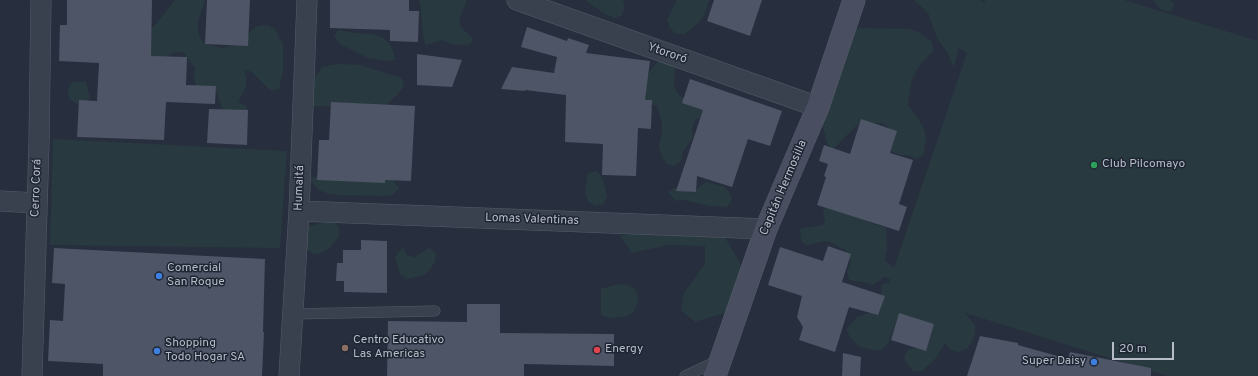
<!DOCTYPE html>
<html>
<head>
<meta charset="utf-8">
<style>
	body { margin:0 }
	#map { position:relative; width:1258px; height:376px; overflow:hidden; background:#272e3e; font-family:Overpass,sans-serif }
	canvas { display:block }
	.scale { position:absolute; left:1112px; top:342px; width:62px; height:18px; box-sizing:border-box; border:2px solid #b7bcc9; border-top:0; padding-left:5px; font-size:12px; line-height:14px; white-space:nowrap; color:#b7bcc9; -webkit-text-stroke:3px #1f2633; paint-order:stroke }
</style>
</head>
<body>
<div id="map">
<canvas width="1258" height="376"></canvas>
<div class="scale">20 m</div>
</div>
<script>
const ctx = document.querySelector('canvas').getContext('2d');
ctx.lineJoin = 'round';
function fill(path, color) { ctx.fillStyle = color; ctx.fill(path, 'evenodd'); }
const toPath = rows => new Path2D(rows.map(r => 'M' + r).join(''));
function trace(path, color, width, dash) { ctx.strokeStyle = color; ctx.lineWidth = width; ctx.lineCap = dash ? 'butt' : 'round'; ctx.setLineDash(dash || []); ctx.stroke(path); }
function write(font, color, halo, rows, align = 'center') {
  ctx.font = font + ' Overpass,sans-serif'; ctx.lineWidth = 3; ctx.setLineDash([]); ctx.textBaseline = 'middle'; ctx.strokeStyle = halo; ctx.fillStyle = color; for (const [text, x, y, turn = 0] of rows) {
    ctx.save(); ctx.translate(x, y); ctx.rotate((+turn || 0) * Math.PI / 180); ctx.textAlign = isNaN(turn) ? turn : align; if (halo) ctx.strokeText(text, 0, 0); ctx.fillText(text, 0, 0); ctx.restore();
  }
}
const green = toPath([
	[175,0,204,0,204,4,198,21,198,30,200,38,205,44,222,48,239,44,251,31,258,26,268,25,275,29,283,45,283,72,279,89,271,91,252,72,244,70,246,78,246,87,238,102,246,106,249,114,231,114,223,110,219,101,218,93,213,87,196,86,194,77,195,68,183,52,174,53,167,57,139,63,150,30,156,24],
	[418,0,467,0,459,20,462,28,474,40,468,45,451,44,442,40,426,45,423,37,420,2],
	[585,0,623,0,625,7,621,16,614,18,605,14],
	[677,0,709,0,704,16,698,23,685,34,676,34,670,28,667,20],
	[914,0,978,0,982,1,984,4,985,0,1124,0,1258,41,1258,376,1168,376,965,313,975,325,975,333,972,341,967,349,959,352,951,350,945,343,936,358,922,371,913,371,907,364,904,357,908,350,917,347,911,320,905,315,898,317,888,343,882,350,873,350,864,348,856,344,850,337,846,329,857,317,874,311,880,301,882,284,889,283,890,279,884,277,873,285,869,283,849,280,847,271,851,263,850,258,845,250,832,243,824,241,807,245,803,243,801,239,800,230,804,228,823,225,825,221,823,212,825,208,842,207,851,209,869,222,886,228,887,251,885,255,885,260,894,268,967,53,958,48,954,68,947,52,937,38,928,13],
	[1153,0,1171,0,1175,5,1170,12,1160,9],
	[858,28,910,29,918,32,932,42,933,51,920,65,912,79,909,96,908,105,919,120,923,127,926,136,924,154,917,159,908,155,900,155,892,152,889,143,892,135,889,127,881,123,864,123,856,126,832,150,827,143,822,123,850,30],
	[338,30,355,33,372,34,382,37,389,43,393,51,395,60,387,61,368,58,340,44,334,37],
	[661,57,675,67,674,85,678,94,685,99,712,103,713,117,696,119,692,128,693,137,683,152,681,161,674,166,666,163,662,156,659,147,662,131,662,122,657,106,572,82,647,79,650,71],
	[340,64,360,65,402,78,404,86,397,95,383,108,313,106,309,99,307,91,322,67,331,65],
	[72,82,86,82,90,98,84,105,76,104,69,98,68,89],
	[53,139,287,151,280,248,50,245],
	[354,170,384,176,393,180,399,188,393,195,385,196,338,195,329,194,319,190,309,178],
	[597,171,603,179,607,196,603,204,595,206,588,201,585,192,588,173],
	[706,182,723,186,729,192,732,200,727,207,710,206,684,200,676,201,668,192,676,187,692,193],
	[325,222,334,222,339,228,339,236,329,249,321,253,313,254,306,249,307,227],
	[636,233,723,234,740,263,744,282,727,312,695,322,681,310,684,293,705,264,705,246,668,245,632,253,620,236],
	[403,247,407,255,415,257,429,248,436,253,435,262,430,270,424,275,406,279,400,274,395,257],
	[618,284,626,285,635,289,638,296,637,305,633,313,625,317,609,318,601,315,601,289]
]);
const building = toPath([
	[67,0,152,0,151,56,187,57,186,85,216,86,215,104,166,102,164,140,77,137,79,100,97,101,99,63,59,61,60,25,67,25],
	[207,0,250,0,248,46,205,44],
	[330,0,409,0,409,11,419,11,418,42,390,41,390,30,330,28],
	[714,0,762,0,750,36,707,21],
	[527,27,567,41,568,38,589,45,586,53,650,61,645,100,652,100,651,129,638,128,636,176,602,175,603,144,565,142,566,95,525,90,525,91,501,89,512,67,554,73,557,57,521,47],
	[417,54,462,60,452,87,417,85],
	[690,79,782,111,770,146,748,139,732,187,697,176,696,192,676,191,703,110,682,103],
	[331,102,415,106,411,181,385,180,385,183,317,180,319,140,329,140],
	[209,109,248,110,247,145,207,143],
	[861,119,897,131,890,153,913,160,899,204,907,207,899,231,817,205,826,177,824,176,828,164,819,161,824,145,850,154],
	[361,240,387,241,387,293,344,292,344,281,336,281,337,263,343,263,343,250,361,250],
	[828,246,851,254,842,282,885,296,878,315,849,307,835,352,799,340,803,327,797,317,802,296,768,285,780,247,823,261],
	[54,248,265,259,263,332,264,332,262,376,103,376,103,364,48,361,50,320,63,321,65,284,52,283],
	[467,304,500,304,500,333,614,334,614,366,524,364,524,376,387,376,388,321,467,322],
	[899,313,934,324,926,351,891,340],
	[980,336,1018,343,1018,345,1068,359,1070,352,1151,368,1151,376,967,376],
	[843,353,861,357,860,376,842,376]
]);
const lane = toPath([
	[292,314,435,311],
	[685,376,719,360]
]);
const street = toPath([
	[517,0,818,107],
	[0,201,37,203],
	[299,211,766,229],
	[32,376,39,143,41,0],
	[289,376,299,211,307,0]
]);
const secondary = toPath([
	[715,376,766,229,818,107,854,0]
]);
const markers = [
	[1094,165,4,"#2e9e5b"],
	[159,276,4,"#3f7fe0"],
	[345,348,4,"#8d6e63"],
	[597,350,4,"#e0444e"],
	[157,351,4,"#3f7fe0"],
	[1094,362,4,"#3f7fe0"]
];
const streetNames = [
	["Ytororó",667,54,19],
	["Cerro Corá",37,188,-88],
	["Humaitá",300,188,-88],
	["Capitán Hermosilla",784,188,-67],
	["Lomas Valentinas",532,220,2]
];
const poiNames = [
	["Club Pilcomayo",1102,165],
	["Comercial",167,269],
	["San Roque",167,283],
	["Centro Educativo",353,341],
	["Las Americas",353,355],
	["Shopping",165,344],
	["Todo Hogar SA",165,358],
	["Energy",605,350],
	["Super Daisy",1086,362,"right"]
];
fill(green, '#283a3f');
fill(building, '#4d5566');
trace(lane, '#555c69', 11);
trace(street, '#555c69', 21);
trace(secondary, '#555c69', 23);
trace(lane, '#3a414e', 10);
trace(street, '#3a414e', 20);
trace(secondary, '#494f61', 22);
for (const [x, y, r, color] of markers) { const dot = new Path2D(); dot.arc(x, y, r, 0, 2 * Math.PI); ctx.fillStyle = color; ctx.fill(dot); trace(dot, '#1f2633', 1.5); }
write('12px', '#b7bcc9', '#1f2633', streetNames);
write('12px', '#b7bcc9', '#1f2633', poiNames, 'left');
</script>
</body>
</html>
